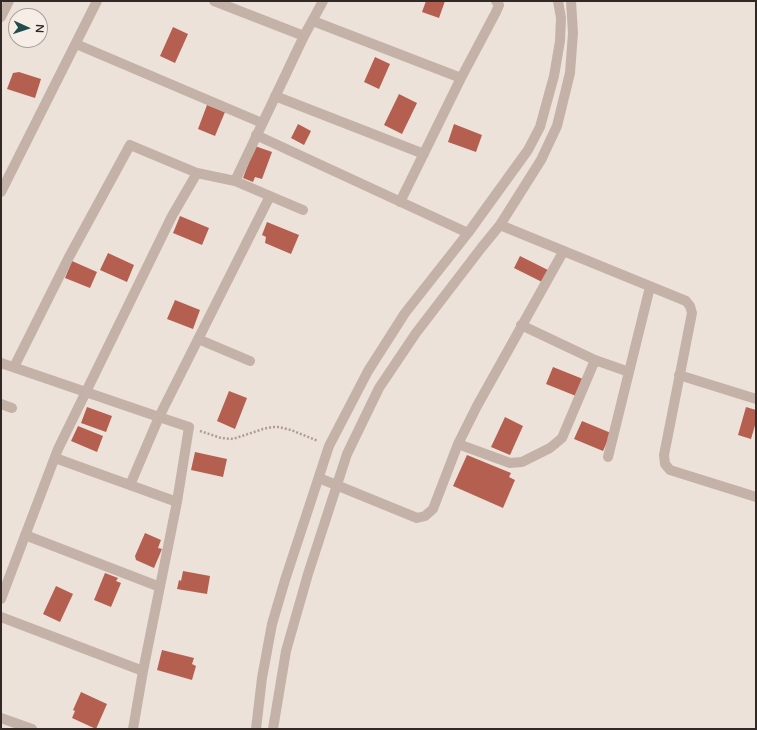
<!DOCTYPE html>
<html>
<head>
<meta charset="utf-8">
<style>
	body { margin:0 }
	#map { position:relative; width:757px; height:730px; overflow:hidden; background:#ede2da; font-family:"Varela Round",sans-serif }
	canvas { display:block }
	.frame { position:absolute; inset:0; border:2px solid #322927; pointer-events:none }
	.north { position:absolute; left:8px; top:8px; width:40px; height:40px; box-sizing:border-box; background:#f6ede6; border:1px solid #a89f9a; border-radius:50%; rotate:93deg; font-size:11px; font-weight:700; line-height:16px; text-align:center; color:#322927 }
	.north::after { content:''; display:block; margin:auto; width:14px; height:18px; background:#224d4c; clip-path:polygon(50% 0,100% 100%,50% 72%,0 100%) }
</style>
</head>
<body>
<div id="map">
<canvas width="757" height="730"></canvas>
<div class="frame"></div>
<div class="north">N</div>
</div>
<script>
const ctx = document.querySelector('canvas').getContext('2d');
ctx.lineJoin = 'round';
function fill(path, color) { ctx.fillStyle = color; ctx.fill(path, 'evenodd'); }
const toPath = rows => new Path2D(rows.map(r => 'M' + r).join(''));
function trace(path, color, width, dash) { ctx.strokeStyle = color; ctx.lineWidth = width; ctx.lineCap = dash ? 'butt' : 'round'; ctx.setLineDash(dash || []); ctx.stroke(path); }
const building = toPath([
	[426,1,445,1,439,18,422,12],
	[173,27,188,34,175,63,160,56],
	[375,57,390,64,379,89,364,82],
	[19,72,41,79,35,98,7,89,13,73],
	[399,94,417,103,402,134,384,125],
	[207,105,225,112,215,136,198,129],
	[298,124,311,131,304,145,291,138],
	[454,124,482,135,476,152,448,142],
	[255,146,272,152,262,179,255,177,253,182,243,178],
	[180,216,209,228,202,245,173,233],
	[267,222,299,235,291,254,265,243,266,237,262,235],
	[108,253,134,265,127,282,100,270],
	[520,256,548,270,542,282,514,268],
	[72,261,97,272,90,288,65,278],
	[175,300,200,310,193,329,167,319],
	[553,367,583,379,576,396,546,384],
	[229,391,247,398,235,429,217,421],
	[87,407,112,416,106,432,81,423],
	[746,407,756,410,756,422,751,439,738,435],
	[505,417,523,426,510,455,491,447],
	[582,421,611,433,603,451,574,439],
	[78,426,103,436,97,452,71,441],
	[195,452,227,459,223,477,191,470],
	[467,455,511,473,509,477,515,480,503,508,453,486],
	[145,533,161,540,158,548,162,549,154,568,136,560,135,556],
	[183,571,210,576,207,594,177,589,179,580,181,581],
	[105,573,118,578,116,581,121,583,111,607,94,600],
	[56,586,73,594,60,622,43,614],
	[162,650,194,658,192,664,196,666,192,680,157,670],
	[81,692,107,704,96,729,72,718,75,711,73,710]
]);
const path = toPath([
	[200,431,221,438,233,439,263,429,272,427,279,427,291,430,318,441]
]);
const minor = toPath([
	[214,1,304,36],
	[1,17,9,1],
	[313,21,461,78],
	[76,44,262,123],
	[275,96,424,154],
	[256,135,468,233],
	[1,192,97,1],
	[270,196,303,210],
	[400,202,461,78,496,12,499,5,496,1],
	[500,225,686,301,690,306,692,313,664,455,665,464,670,470,756,497],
	[521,325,595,360,629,372],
	[198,339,250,361],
	[1,363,159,417,270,196,235,181],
	[14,367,69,257,130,145,197,173],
	[679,375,756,399],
	[1,404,12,408],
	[458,444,510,463,522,462,550,448,562,438,595,360],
	[608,457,650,287],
	[55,458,177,502],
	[319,478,417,518,425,516,433,509,458,444,477,406,563,252],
	[25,535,160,587],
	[1,599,58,449,172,216,197,173,235,181,304,36,323,1],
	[1,617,143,671,177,502,189,427,159,417,130,485],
	[1,718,32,729],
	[133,729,143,671],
	[256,729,262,678,272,624,285,580,329,446,368,371,405,313,468,233,528,150,540,127,554,76,560,41,561,18,558,1],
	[273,729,286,651,308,574,347,454,379,388,416,333,482,247,500,225,541,160,557,126,570,73,573,33,571,1]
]);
fill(building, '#b55f50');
trace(path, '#af9c92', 2.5, [2, 2]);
trace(minor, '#c4b2a8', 10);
</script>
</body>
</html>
